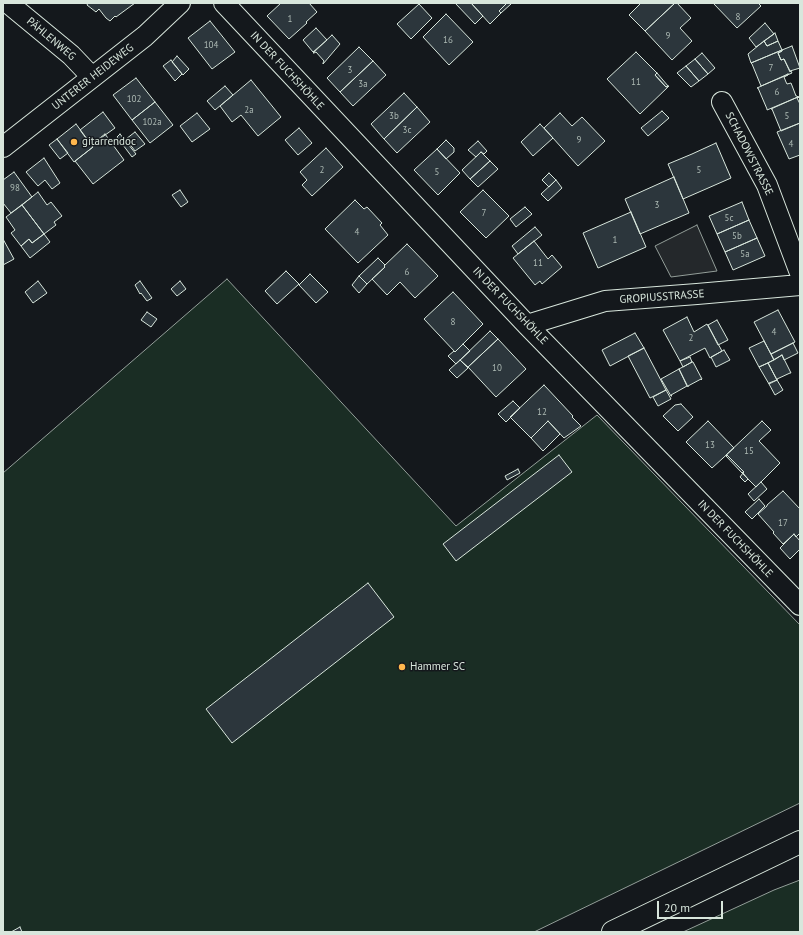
<!DOCTYPE html>
<html>
<head>
<meta charset="utf-8">
<style>
	body { margin:0 }
	#map { position:relative; width:803px; height:935px; overflow:hidden; background:#14181c; font-family:"PT Sans",sans-serif }
	canvas { display:block }
	.frame { position:absolute; inset:0; border:4px solid #d8e6dc; pointer-events:none }
	.scale { position:absolute; left:657px; top:901px; width:66px; height:18px; box-sizing:border-box; border:2px solid #d8e6dc; border-top:0; padding-left:5px; font-size:12px; line-height:14px; white-space:nowrap; color:#d8e6dc; -webkit-text-stroke:3px #14181c; paint-order:stroke }
</style>
</head>
<body>
<div id="map">
<canvas width="803" height="935"></canvas>
<div class="frame"></div>
<div class="scale">20 m</div>
</div>
<script>
const ctx = document.querySelector('canvas').getContext('2d');
ctx.lineJoin = 'round';
function fill(path, color) { ctx.fillStyle = color; ctx.fill(path, 'evenodd'); }
const toPath = rows => new Path2D(rows.map(r => 'M' + r).join(''));
function trace(path, color, width, dash) { ctx.strokeStyle = color; ctx.lineWidth = width; ctx.lineCap = dash ? 'butt' : 'round'; ctx.setLineDash(dash || []); ctx.stroke(path); }
function write(font, color, halo, rows, align = 'center') {
  ctx.font = font + ' "PT Sans",sans-serif'; ctx.lineWidth = 3; ctx.setLineDash([]); ctx.textBaseline = 'middle'; ctx.strokeStyle = halo; ctx.fillStyle = color; for (const [text, x, y, turn = 0] of rows) {
    ctx.save(); ctx.translate(x, y); ctx.rotate((+turn || 0) * Math.PI / 180); ctx.textAlign = isNaN(turn) ? turn : align; if (halo) ctx.strokeText(text, 0, 0); ctx.fillText(text, 0, 0); ctx.restore();
  }
}
const green = toPath([
	[227,279,456,526,597,415,800,625,800,803,534,932,3,932,3,473,227,279],
	[800,880,800,932,683,932,774,890,800,880]
]);
const parking = toPath([
	[697,225,717,271,671,277,655,246,697,225]
]);
const building = toPath([
	[88,3,135,3,116,17,115,16,110,21,106,18,99,9,96,12,87,5,88,3],
	[281,3,309,3,317,12,306,22,307,23,289,39,267,16,281,3],
	[455,3,471,3,483,16,475,24,455,3],
	[471,3,507,3,499,11,501,13,490,24,471,3],
	[507,3,510,3,511,4,501,13,499,11,507,3],
	[641,3,675,3,645,31,629,15,641,3],
	[675,3,677,3,691,18,680,28,692,41,672,60,645,31,675,3],
	[713,3,758,3,761,6,737,28,713,3],
	[419,4,432,18,411,39,397,24,419,4],
	[446,14,473,42,449,65,423,37,446,14],
	[210,21,235,52,212,69,188,38,210,21],
	[765,23,774,34,756,47,749,38,765,23],
	[316,28,327,40,313,52,303,40,316,28],
	[775,33,778,41,767,46,764,41,775,33],
	[332,35,340,44,323,64,323,63,324,61,316,52,314,53,313,53,332,35],
	[764,41,767,46,778,41,782,50,751,63,748,54,764,41],
	[792,46,800,68,790,71,784,59,781,60,778,53,782,51,782,50,792,46],
	[359,47,373,61,340,92,327,78,359,47],
	[782,50,782,51,778,53,781,60,784,59,790,72,791,71,792,73,761,86,752,64,751,63,782,50],
	[636,52,657,73,655,75,666,87,668,86,669,86,640,114,607,79,636,52],
	[702,53,715,68,708,74,695,59,702,53],
	[177,56,189,69,183,75,172,62,177,56],
	[695,59,708,74,699,81,686,66,695,59],
	[171,60,182,74,175,81,163,66,171,60],
	[373,61,386,75,353,106,340,92,373,61],
	[686,66,699,81,691,87,677,73,686,66],
	[657,73,668,86,666,87,655,75,657,73],
	[788,74,788,75,784,77,786,82,787,84,791,83,796,96,797,96,798,97,767,110,767,109,758,88,757,88,788,74],
	[136,78,155,102,132,120,113,95,136,78],
	[251,80,281,117,258,136,241,115,232,122,220,106,251,80],
	[225,86,233,95,215,110,207,101,225,86],
	[404,93,417,107,384,139,371,124,404,93],
	[800,96,800,97,797,98,800,104,800,123,781,131,772,109,771,109,800,96],
	[155,102,173,125,150,143,132,120,155,102],
	[417,107,430,122,397,153,384,139,417,107],
	[662,111,669,118,648,136,641,128,662,111],
	[103,112,115,128,91,145,80,130,103,112],
	[197,113,210,129,192,142,180,126,197,113],
	[560,113,572,126,582,117,605,141,578,166,544,128,560,113],
	[800,123,800,155,789,159,777,132,800,123],
	[76,124,93,147,74,162,57,139,76,124],
	[540,124,553,138,533,156,521,142,540,124],
	[299,128,312,143,298,155,285,140,299,128],
	[135,132,145,144,135,151,126,139,135,132],
	[105,134,124,160,93,184,75,161,93,147,91,145,105,134],
	[120,134,136,154,132,157,117,137,120,134],
	[57,139,68,153,60,159,49,145,57,139],
	[446,140,454,148,454,152,446,159,437,149,446,140],
	[478,141,487,151,484,154,481,152,476,157,468,150,478,141],
	[716,143,731,178,683,199,668,164,692,154,716,143],
	[326,148,343,167,312,196,302,185,307,180,300,172,326,148],
	[437,149,460,173,438,195,414,170,437,149],
	[481,152,490,161,470,179,462,170,481,152],
	[44,158,60,183,52,189,45,180,38,186,26,172,44,158],
	[490,161,498,169,478,187,470,179,490,161],
	[14,172,32,197,11,213,3,203,3,180,14,172],
	[549,173,556,180,549,187,542,180,549,173],
	[674,177,689,213,640,234,625,199,674,177],
	[556,180,562,188,548,201,541,194,556,180],
	[180,190,188,202,181,207,172,195,180,190],
	[483,190,509,216,486,238,460,212,483,190],
	[38,192,47,205,51,202,62,216,54,222,56,225,44,234,22,205,38,192],
	[355,200,364,209,367,207,382,223,380,225,388,235,358,263,325,229,355,200],
	[742,202,749,220,717,234,709,216,742,202],
	[22,205,44,234,32,243,29,239,21,246,11,233,15,230,6,217,22,205],
	[525,207,532,214,516,227,510,219,525,207],
	[631,212,646,247,598,268,583,233,631,212],
	[749,220,757,238,725,252,717,234,749,220],
	[535,227,542,235,518,254,512,246,535,227],
	[44,234,50,242,30,258,21,246,29,239,32,243,44,234],
	[757,238,765,256,733,270,725,252,757,238],
	[3,239,14,259,3,265,3,239],
	[534,241,548,259,552,255,562,267,542,284,540,281,535,285,513,258,534,241],
	[407,244,438,276,415,298,400,282,387,295,372,279,385,267,384,266,407,244],
	[378,258,385,265,384,266,385,267,367,284,359,276,378,258],
	[286,271,299,284,277,304,265,291,286,271],
	[310,274,328,292,316,303,299,285,310,274],
	[359,276,367,284,359,293,352,285,359,276],
	[38,281,47,293,33,303,25,292,38,281],
	[140,281,152,298,147,301,141,293,140,294,135,285,140,281],
	[180,281,186,289,177,296,171,289,180,281],
	[453,292,483,324,455,352,424,319,453,292],
	[778,310,795,342,771,354,754,322,778,310],
	[147,312,157,319,151,327,141,320,147,312],
	[687,317,694,332,707,324,722,351,710,358,705,348,680,361,663,330,687,317],
	[717,320,728,340,718,345,708,325,717,320],
	[490,331,498,339,468,367,460,360,490,331],
	[635,333,644,348,610,366,602,350,635,333],
	[498,339,526,369,496,397,468,367,498,339],
	[764,341,774,360,759,367,749,348,764,341],
	[793,343,798,353,784,360,782,355,774,360,771,354,793,343],
	[463,344,470,351,456,364,448,356,454,351,455,352,463,344],
	[644,348,666,390,650,398,628,356,644,348],
	[724,350,730,360,716,367,711,357,724,350],
	[782,355,791,373,790,373,777,379,777,380,768,363,782,355],
	[690,357,692,362,683,367,680,361,690,357],
	[460,360,468,368,457,378,449,370,460,360],
	[692,362,693,362,702,379,701,380,701,379,688,386,688,387,679,369,692,362],
	[768,363,777,380,769,383,769,384,759,367,768,363],
	[679,369,687,386,671,395,672,396,671,396,661,379,679,369],
	[777,380,783,390,775,395,769,384,777,380],
	[544,385,573,416,572,417,581,426,564,438,548,421,531,438,510,417,544,385],
	[666,390,671,399,658,406,653,397,666,390],
	[513,401,520,408,506,422,498,414,513,401],
	[681,404,693,417,678,431,663,416,675,405,681,404],
	[548,421,560,434,543,451,531,438,548,421],
	[708,421,734,448,712,468,686,442,708,421],
	[762,421,771,430,759,441,780,463,756,487,742,473,744,472,727,455,726,456,726,455,762,421],
	[559,455,572,472,456,561,443,544,559,455],
	[727,455,744,472,742,473,726,456,727,455],
	[518,469,520,473,507,480,505,476,518,469],
	[743,473,748,479,745,482,740,477,743,473],
	[761,482,767,489,754,501,748,494,761,482],
	[783,491,800,509,800,533,796,537,794,534,783,544,773,533,774,532,758,514,767,506,767,505,783,491],
	[759,499,765,506,752,519,745,512,759,499],
	[794,534,800,541,800,549,790,559,780,548,794,534],
	[368,583,394,617,232,743,206,709,368,583],
	[20,927,22,932,11,932,20,927]
]);
const minor = toPath([
	[8,3,71,55,92,77],
	[224,3,527,325,800,605],
	[722,102,767,185,800,273],
	[3,147,145,36,180,3],
	[527,325,605,301,697,294,800,285]
]);
const secondary = toPath([
	[613,932,800,842]
]);
const markers = [
	[74,142,4,"#ffb74d"],
	[402,667,4,"#ffb74d"]
];
const numberNames = [
	["8",738,17],
	["1",290,19],
	["9",668,36],
	["16",448,40],
	["104",211,45],
	["7",771,68],
	["3",350,70],
	["11",636,82],
	["3a",363,84],
	["6",777,92],
	["102",134,99],
	["2a",249,110],
	["3b",394,116],
	["5",787,116],
	["102a",152,122],
	["3c",407,130],
	["9",579,140],
	["4",791,144],
	["2",322,170],
	["5",699,170],
	["5",437,172],
	["98",15,188],
	["3",657,205],
	["7",484,213],
	["5c",729,218],
	["4",357,232],
	["5b",737,236],
	["1",615,240],
	["5a",745,254],
	["11",538,263],
	["6",407,272],
	["8",453,322],
	["4",774,332],
	["2",691,338],
	["10",497,368],
	["12",542,412],
	["13",710,445],
	["15",749,451],
	["17",783,523]
];
const streetNames = [
	["PÄHLENWEG",51,39,40],
	["IN DER FUCHSHÖHLE",287,71,47],
	["UNTERER HEIDEWEG",93,77,-38],
	["SCHADOWSTRASSE",749,154,63],
	["GROPIUSSTRASSE",662,297,-4],
	["IN DER FUCHSHÖHLE",510,306,46],
	["IN DER FUCHSHÖHLE",735,539,46]
];
const poiNames = [
	["gitarrendoc",82,142],
	["Hammer SC",410,667]
];
fill(green, '#1a2d24');
trace(green, '#939e99', 1);
fill(parking, '#24282b');
trace(parking, '#939e99', 1);
fill(building, '#2c363c');
trace(building, '#d8e6dc', 1);
trace(minor, '#d8e6dc', 22);
trace(secondary, '#d8e6dc', 24);
trace(minor, '#14181c', 20);
trace(secondary, '#14181c', 22);
for (const [x, y, r, color] of markers) { const dot = new Path2D(); dot.arc(x, y, r, 0, 2 * Math.PI); ctx.fillStyle = color; ctx.fill(dot); trace(dot, '#14181c', 1.5); }
write('9px', '#adbab4', null, numberNames);
write('11px', '#d8e6dc', '#14181c', streetNames);
write('11px', '#d8e6dc', '#14181c', poiNames, 'left');
</script>
</body>
</html>
